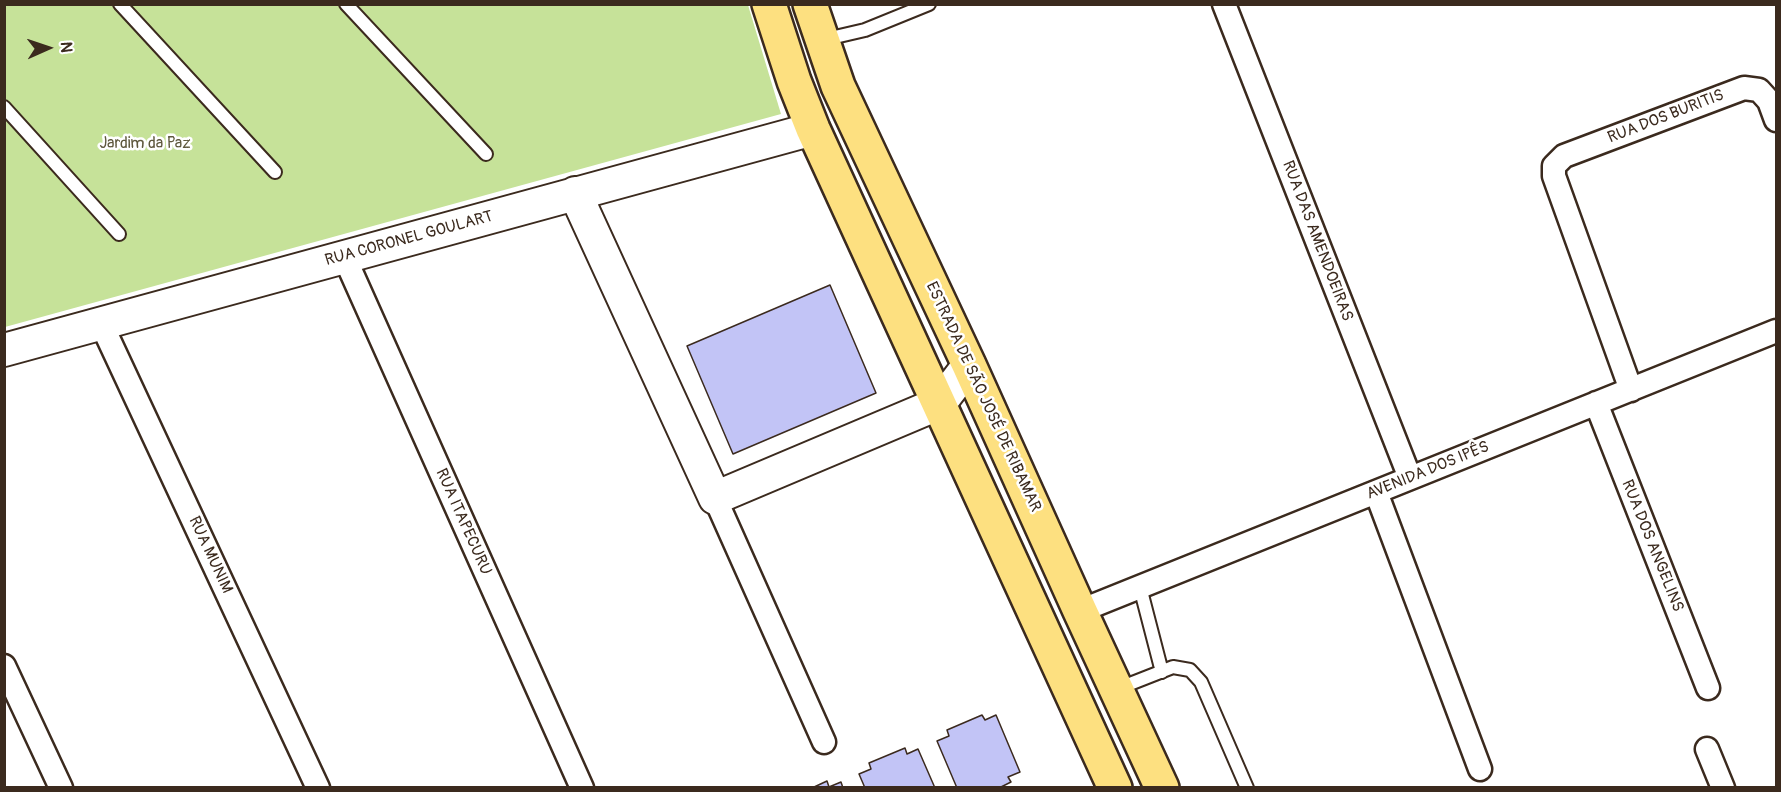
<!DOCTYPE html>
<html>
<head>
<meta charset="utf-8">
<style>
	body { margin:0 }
	#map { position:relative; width:1781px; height:792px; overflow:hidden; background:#fff; font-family:Pangolin,sans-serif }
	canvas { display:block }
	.frame { position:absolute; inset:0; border:6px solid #3b2a1e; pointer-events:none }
	.north { position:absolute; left:18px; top:18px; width:60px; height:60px; -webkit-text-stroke:4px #fff; paint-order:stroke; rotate:87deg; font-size:16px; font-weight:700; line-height:24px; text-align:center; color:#3b2a1e }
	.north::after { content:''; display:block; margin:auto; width:21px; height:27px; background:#3b2a1e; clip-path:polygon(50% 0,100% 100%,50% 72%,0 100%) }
</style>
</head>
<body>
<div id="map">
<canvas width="1781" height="792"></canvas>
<div class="frame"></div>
<div class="north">N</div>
</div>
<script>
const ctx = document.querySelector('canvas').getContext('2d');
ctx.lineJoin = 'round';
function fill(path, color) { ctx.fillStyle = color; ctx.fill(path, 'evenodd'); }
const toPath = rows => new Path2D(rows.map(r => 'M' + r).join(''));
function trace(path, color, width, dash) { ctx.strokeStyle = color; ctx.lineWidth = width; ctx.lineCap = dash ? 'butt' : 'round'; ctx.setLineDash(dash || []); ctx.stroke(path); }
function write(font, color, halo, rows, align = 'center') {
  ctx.font = font + ' Pangolin,sans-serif'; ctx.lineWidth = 5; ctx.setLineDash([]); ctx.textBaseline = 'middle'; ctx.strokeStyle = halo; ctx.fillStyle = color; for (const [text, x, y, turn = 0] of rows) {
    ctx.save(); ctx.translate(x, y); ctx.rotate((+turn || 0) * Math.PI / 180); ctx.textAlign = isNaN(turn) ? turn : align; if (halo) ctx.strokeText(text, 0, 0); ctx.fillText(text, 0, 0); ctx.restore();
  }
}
const green = toPath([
	[5,5,748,5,781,114,5,327]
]);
const building = toPath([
	[830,285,876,393,733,454,687,346,830,285],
	[982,715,985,720,996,715,1020,772,1008,777,1011,782,999,788,957,788,937,741,949,736,947,730,982,715],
	[905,748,907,754,918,749,935,788,865,788,859,774,871,769,869,763,905,748],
	[827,781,829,787,841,782,843,788,812,788,827,781]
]);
const lane = toPath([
	[120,4,275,172],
	[346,4,486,154],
	[822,40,865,30,929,4],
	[4,107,119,234],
	[1140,587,1162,672],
	[1117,689,1173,667,1190,670,1201,682,1247,788]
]);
const street = toPath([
	[1224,4,1410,478],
	[344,256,582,788],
	[101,323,318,788],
	[1631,390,1554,176,1554,166,1564,156,1744,88,1759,90,1769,101,1776,120],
	[1596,403,1708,688],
	[1376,492,1480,769],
	[715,498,824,742],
	[1080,611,1776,331],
	[4,666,61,788],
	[1707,749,1723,788]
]);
const secondary = toPath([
	[575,193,715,498,940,403,969,365],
	[4,350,813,129]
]);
const primary = toPath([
	[769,4,794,81,813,129,1115,788],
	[810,4,838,86,969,365,1080,611,1162,788]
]);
const streetNames = [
	["RUA DOS BURITIS",1666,117,-21],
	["RUA CORONEL GOULART",409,239,-15],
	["RUA DAS AMENDOEIRAS",1317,241,69],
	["ESTRADA DE SÃO JOSÉ DE RIBAMAR",983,397,65],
	["AVENIDA DOS IPÊS",1428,471,-22],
	["RUA ITAPECURU",463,522,66],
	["RUA DOS ANGELINS",1652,546,68],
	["RUA MUNIM",210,555,65]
];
const parkNames = [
	["Jardim da Paz",145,144]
];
fill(green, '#c6e299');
fill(building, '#c2c4f6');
trace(building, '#3b2a1e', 1.5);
trace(lane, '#3b2a1e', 16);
trace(street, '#3b2a1e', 27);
trace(secondary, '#3b2a1e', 36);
trace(primary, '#3b2a1e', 38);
trace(lane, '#fff', 12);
trace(street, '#fff', 22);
trace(secondary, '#fff', 32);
trace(primary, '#fde080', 33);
write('16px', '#3b2a1e', '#fff', streetNames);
write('16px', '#5e583d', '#fff', parkNames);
</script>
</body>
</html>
